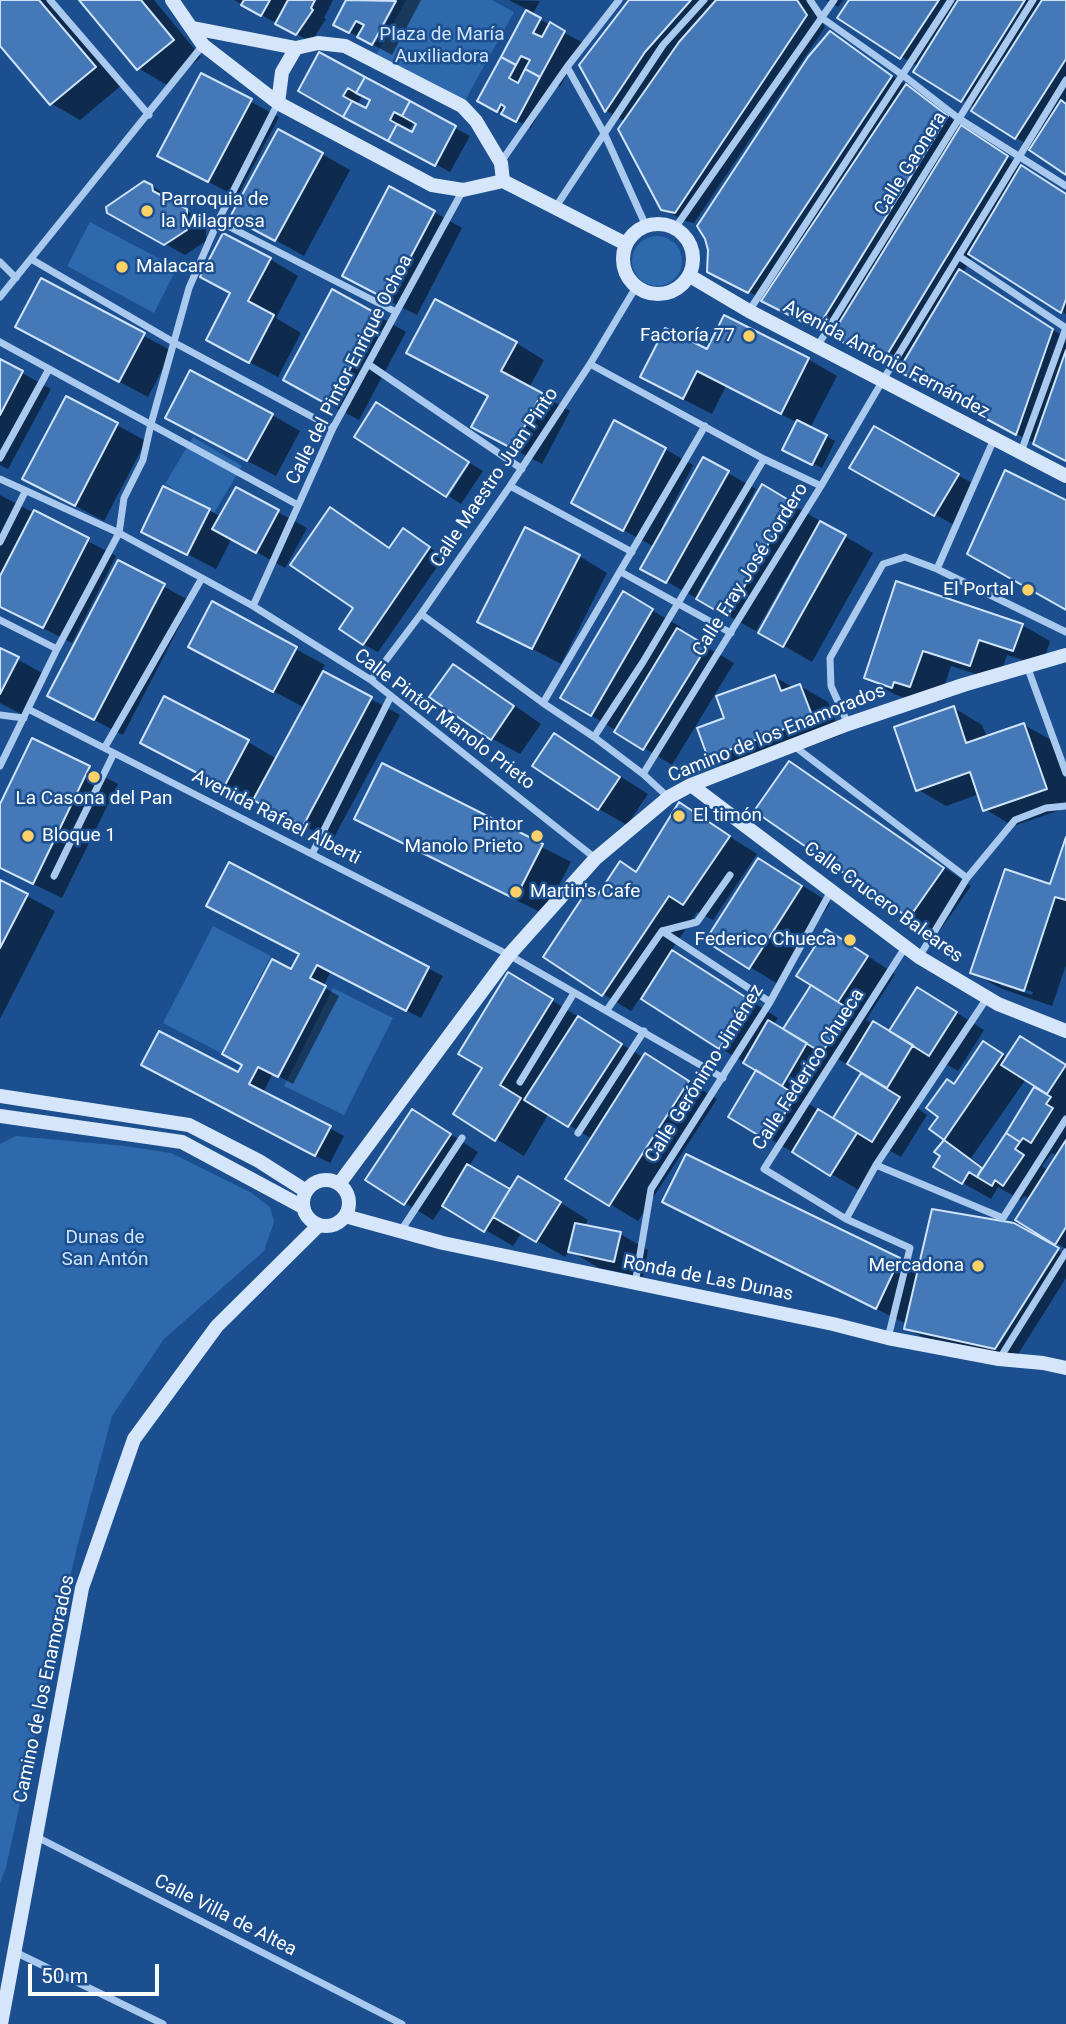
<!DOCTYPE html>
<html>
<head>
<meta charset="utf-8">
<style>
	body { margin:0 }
	#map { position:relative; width:1066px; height:2024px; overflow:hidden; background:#1b4f8f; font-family:Roboto,sans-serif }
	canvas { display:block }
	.scale { position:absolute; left:28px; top:1964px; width:131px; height:32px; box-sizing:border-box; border:4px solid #fff; border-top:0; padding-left:9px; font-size:21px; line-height:24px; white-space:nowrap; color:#fff; -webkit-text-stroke:5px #1b4f8f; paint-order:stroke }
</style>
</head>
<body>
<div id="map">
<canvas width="1066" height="2024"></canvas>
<div class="scale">50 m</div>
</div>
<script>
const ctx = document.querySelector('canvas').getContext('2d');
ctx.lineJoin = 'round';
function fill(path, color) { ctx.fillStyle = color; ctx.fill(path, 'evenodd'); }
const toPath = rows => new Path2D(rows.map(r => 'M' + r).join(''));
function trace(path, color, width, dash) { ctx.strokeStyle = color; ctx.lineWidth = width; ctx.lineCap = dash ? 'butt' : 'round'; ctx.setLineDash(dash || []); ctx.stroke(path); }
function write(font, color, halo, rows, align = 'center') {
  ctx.font = font + ' Roboto,sans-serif'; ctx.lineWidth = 5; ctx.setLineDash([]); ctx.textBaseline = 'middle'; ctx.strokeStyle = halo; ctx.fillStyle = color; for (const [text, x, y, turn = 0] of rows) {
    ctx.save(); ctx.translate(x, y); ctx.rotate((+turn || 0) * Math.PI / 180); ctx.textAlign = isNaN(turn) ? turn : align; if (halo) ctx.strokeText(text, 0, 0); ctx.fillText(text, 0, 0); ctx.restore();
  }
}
const green = toPath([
	[406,0,492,0,514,12,462,106,373,61],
	[90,222,177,268,154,313,67,266],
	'632 261a25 25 0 1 1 50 0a25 25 0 1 1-50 0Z',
	[193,437,242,466,214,513,165,484],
	[213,926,271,956,221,1053,163,1023],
	[333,988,393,1018,344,1115,284,1086],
	[16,1136,125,1146,171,1153,250,1192,270,1207,274,1222,264,1251,164,1339,112,1416,76,1551,6,1867,0,1883,0,1144]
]);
const shadow = toPath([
	[0,0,51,0,123,84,80,120,52,104,0,43],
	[82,0,154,0,201,57,167,85,138,68],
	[234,0,333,0,324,18,326,19,311,42],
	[348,0,421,0,392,55,335,24],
	[390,8,394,8,376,42,372,40],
	[509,0,540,1,532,15,583,43,560,87,555,84,531,128,480,101,528,10],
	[631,0,808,0,825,27,694,223,682,220,662,208,625,122,607,111,581,66],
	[826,0,843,0,838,7],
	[851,0,1066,0,1066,100,1064,104,1066,105,1066,173,1033,148,973,111,975,108,918,67,839,17],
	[830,33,925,98,965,129,1066,195,1066,314,973,255,963,273,1066,338,1066,460,782,311,741,287],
	[320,55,470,136,450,172,300,91],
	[363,95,373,100,367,111,357,105],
	[414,122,419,124,413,135,408,132],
	[202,75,279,117,237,197,188,171],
	[322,154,350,170,304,256,261,232],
	[152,186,171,198,172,203,206,222,206,241,185,255,108,212],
	[434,212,462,228,417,315,372,292],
	[270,259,298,276,276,318,301,333,278,377,236,355,232,294],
	[41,281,172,351,148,397,17,327],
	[378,316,406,332,359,420,314,396],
	[516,343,544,360,529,388,570,411,542,464,502,443,489,396,437,369],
	[707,351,808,359,837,376,810,428,835,441,822,468,793,454,798,423,726,386,712,414,671,393],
	[0,361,51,389,8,469,0,465],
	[67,398,146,441,104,521,53,494],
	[272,415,300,431,276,476,195,433],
	[875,428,977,486,954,525,851,467],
	[665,449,693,465,663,524,666,526,703,459,756,489,698,592,701,594,763,487,873,553,812,662,760,632,800,561,797,559,756,631,642,568,654,547,602,518],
	[470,463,483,471,461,504,449,496],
	[236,489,307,528,285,568,232,538,216,569,143,531,209,510,221,517],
	[0,495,116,556,72,643,0,606],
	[417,539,444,557,378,652,363,644,390,549],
	[579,556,607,573,561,664,479,621],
	[119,562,192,602,123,735,49,696],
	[898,584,1022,625,1050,641,1042,666,1007,655,998,681,951,666,939,702,922,697,920,703,894,694,866,677],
	[623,594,681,627,679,631,734,663,672,765,563,698],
	[213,604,325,665,321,672,400,715,332,841,255,798,253,802,171,759,248,742,277,759,305,708,218,662],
	[0,650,46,675,25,716,0,703],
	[453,666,481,682,541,724,520,754,491,738],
	[775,677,794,688,800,686,828,702,841,735,737,773,709,756,726,719],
	[954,708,982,725,987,737,1024,725,1053,741,1066,780,1066,808,1013,826,985,809,979,794,946,806,917,789],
	[555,735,648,794,627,825,599,809],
	[33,740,118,784,62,898,0,868,0,808],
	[790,763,818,780,971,886,938,933,910,917],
	[383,766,571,862,544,914,385,834],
	[680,805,757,854,713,920,697,912,671,951,778,1018,773,1025,784,1031,855,948,895,974,866,1020,890,1033,946,1006,984,1030,958,1071,941,1061,914,1106,927,1115,901,1157,885,1148,859,1190,730,1116,758,1070,720,1048,646,989,631,1011,603,994,598,897,637,873],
	[836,1058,863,1072,833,1120,809,1104],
	[1066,842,1066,965,1052,1006,1000,988,972,972,1051,886],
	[1000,981,1033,992,1032,995,1000,985],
	[230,865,443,976,421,1018,331,971,323,987,339,996,293,1084,273,1073,263,1093,344,1136,330,1163,157,1073,239,1074,301,954],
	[787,876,830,903,778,984,707,941],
	[0,882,55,911,0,1019],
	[537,991,644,1058,674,1072,717,1099,638,1221,567,1178,592,1139,549,1113,524,1156,456,1114],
	[983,1044,1008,1058,1049,1054,1066,1066,1066,1249,1018,1220,1031,1199,1024,1196,1021,1200,998,1187,991,1199,935,1167,942,1155,936,1152,946,1140,932,1129,940,1116,955,1085],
	[1026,1079,1036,1086,985,1168,971,1158],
	[1052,1153,1058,1156,1048,1171,1042,1166],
	[441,1128,478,1152,469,1166,511,1191,547,1194,588,1220,584,1226,620,1234,648,1250,643,1277,599,1268,569,1250,565,1257,522,1232,513,1246,443,1205,433,1220,368,1180],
	[686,1157,920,1271,1013,1225,1066,1255,1066,1278,1015,1359,926,1339,906,1328,907,1324,693,1218,664,1202]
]);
const building = toPath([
	[0,0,39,0,96,67,50,105,0,46,0,0],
	[79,0,141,0,174,40,137,70,79,0],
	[244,0,270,0,261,16,241,5,244,0],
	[288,0,315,0,311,8,313,10,296,35,275,24,288,0],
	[346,0,396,1,372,45,357,37,364,25,356,21,349,33,333,25,346,0],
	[629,0,691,0,645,52,605,112,579,65,629,0],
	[716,0,797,0,807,15,675,213,661,210,618,129,679,42,716,0],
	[849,0,939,0,900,59,837,18,849,0],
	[958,0,1025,0,961,102,913,72,958,0],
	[1042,0,1066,0,1066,59,1015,139,971,111,1042,0],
	[526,10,541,18,533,33,542,37,550,22,565,31,540,77,525,69,530,60,521,56,516,65,501,57,526,10],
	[830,31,892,76,748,293,707,272,708,250,705,239,697,226,808,57,830,31],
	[319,52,365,77,356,93,348,88,343,96,352,101,343,117,298,91,319,52],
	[501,57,516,65,509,78,518,83,525,69,540,77,516,122,501,114,505,107,501,104,497,112,477,101,501,57],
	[201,73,252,99,208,182,157,156,201,73],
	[365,77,410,101,402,116,394,112,390,120,397,124,388,141,343,117,352,101,366,108,370,100,356,93,365,77],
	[906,84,948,116,817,329,761,301,906,84],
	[1061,100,1066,104,1066,175,1029,150,1061,100],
	[410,101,456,126,435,166,388,141,397,124,412,132,416,124,402,116,410,101],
	[961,125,1008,156,882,363,831,336,961,125],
	[278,129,323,153,275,241,230,217,278,129],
	[1021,165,1066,194,1066,299,1061,313,968,254,1021,165],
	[144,181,152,185,153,191,187,209,187,230,164,245,107,213,106,207,144,181],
	[389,186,435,211,388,300,342,276,389,186],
	[223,233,271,258,248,301,274,315,249,363,206,340,230,293,200,277,223,233],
	[959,269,1053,329,1016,435,898,371,959,269],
	[41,278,145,333,119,382,15,327,41,278],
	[332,289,379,315,330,406,283,380,332,289],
	[435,299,517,342,501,371,542,393,513,449,471,427,488,396,406,353,435,299],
	[724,315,809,358,781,414,697,371,683,399,640,377,665,328,707,349,724,315],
	[1066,350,1066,461,1033,444,1066,350],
	[0,359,23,371,0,415,0,359],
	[190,370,273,414,247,461,165,418,190,370],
	[66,396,118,423,75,506,22,479,66,396],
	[376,402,469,462,446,497,354,437,376,402],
	[614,420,666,448,623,531,571,503,614,420],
	[797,420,827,435,812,465,782,450,797,420],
	[874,426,959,474,934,516,849,468,874,426],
	[703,457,729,471,666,583,640,569,703,457],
	[1005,470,1066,500,1066,610,967,554,1005,470],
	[762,484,792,502,727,617,696,599,762,484],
	[163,486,210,509,187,555,141,532,163,486],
	[236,487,279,510,256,553,212,529,236,487],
	[330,507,389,548,403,528,430,547,363,645,339,629,353,608,290,565,330,507],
	[34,510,89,538,43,628,0,607,0,576,34,510],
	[820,521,846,535,783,647,758,633,820,521],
	[525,527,580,555,532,649,477,622,525,527],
	[118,560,165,584,94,720,47,696,118,560],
	[896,581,1023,624,1013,651,979,640,970,666,923,651,910,687,894,682,892,688,864,678,896,581],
	[623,591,653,609,591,716,560,698,623,591],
	[212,601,297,647,273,692,188,647,212,601],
	[677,628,707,646,643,750,614,732,677,628],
	[0,648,19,657,0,694,0,648],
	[453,664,514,706,491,740,429,697,453,664],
	[323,671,372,697,303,826,253,800,323,671],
	[775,675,781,691,800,684,813,718,708,758,697,728,724,718,716,696,775,675],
	[164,696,249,740,224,787,140,743,164,696],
	[954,706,966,743,1024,723,1047,789,983,811,970,772,916,791,894,727,954,706],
	[554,733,620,777,598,810,532,766,554,733],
	[32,738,90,766,33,884,0,868,0,804,32,738],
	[789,761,944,868,909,918,754,811,789,761],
	[382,763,543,844,515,899,354,819,382,763],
	[679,802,730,836,683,905,669,896,602,996,543,957,588,889,597,896,620,861,636,872,679,802],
	[1066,837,1066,900,1055,897,1024,991,970,973,1005,869,1050,884,1066,837],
	[758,858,802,886,749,969,705,941,758,858],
	[229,862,429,967,406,1011,317,965,310,978,326,986,278,1077,258,1067,249,1084,331,1126,315,1156,141,1065,159,1031,238,1072,242,1065,222,1054,272,959,291,969,299,954,206,906,229,862],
	[0,880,28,894,0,948,0,880],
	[826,929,868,956,838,1002,796,976,826,929],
	[672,950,750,1000,719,1049,641,999,672,950],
	[508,972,553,999,500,1085,521,1098,495,1141,453,1114,482,1068,458,1054,508,972],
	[811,985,849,1009,822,1053,783,1029,811,985],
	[917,987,957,1012,929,1056,889,1031,917,987],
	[578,1016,622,1044,568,1127,524,1100,578,1016],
	[768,1020,807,1043,782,1086,743,1063,768,1020],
	[873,1021,913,1045,887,1088,847,1064,873,1021],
	[1020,1036,1066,1065,1047,1094,1001,1065,1020,1036],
	[983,1041,1003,1054,944,1140,929,1129,938,1117,926,1108,947,1079,954,1084,983,1041],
	[645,1053,689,1081,609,1206,565,1179,645,1053],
	[756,1070,796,1095,768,1141,728,1117,756,1070],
	[861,1073,900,1097,872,1142,833,1118,861,1073],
	[1034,1087,1051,1097,1046,1104,1053,1108,1031,1143,1023,1138,1020,1142,1006,1133,1034,1087],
	[412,1109,451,1134,404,1205,365,1180,412,1109],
	[818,1109,857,1133,830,1176,792,1152,818,1109],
	[1006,1133,1020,1142,1015,1149,1024,1155,1003,1186,995,1180,992,1186,977,1177,1006,1133],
	[944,1140,982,1168,977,1177,969,1172,962,1184,933,1167,940,1156,934,1152,944,1140],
	[1066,1140,1066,1227,1055,1245,1015,1220,1066,1140],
	[686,1154,900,1258,876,1309,662,1202,686,1154],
	[467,1164,510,1189,484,1232,442,1206,467,1164],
	[518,1176,561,1202,536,1242,493,1217,518,1176],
	[932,1209,1014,1223,1059,1248,995,1349,904,1329,932,1209],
	[575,1223,621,1232,614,1262,568,1252,575,1223]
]);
const street = toPath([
	[50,0,149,115],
	[810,0,822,18,904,76,958,118,1066,186],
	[567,67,605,135,646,226],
	[501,162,567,67,619,0],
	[555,208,663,45,704,0],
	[218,221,396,312],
	[675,228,834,0],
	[960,257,1066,328,1021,452],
	[31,259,175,343,333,428],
	[0,262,16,278],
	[0,297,203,45],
	[749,311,951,0],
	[0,342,298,505],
	[818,345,1033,0],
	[368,364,522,469],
	[590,364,764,459,821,486],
	[0,458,49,369],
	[0,479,119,533,202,578,253,606,371,680,595,858],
	[510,486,632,552],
	[0,542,25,492],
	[937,569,994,439],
	[621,572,731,633],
	[253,606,333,428,463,190],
	[421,614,543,703,594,737,643,774,668,797],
	[0,620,57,649],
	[1027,666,1066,773],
	[371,680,421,614,510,486,590,364,636,287],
	[543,703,705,426],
	[28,709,509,955,723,1078],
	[0,715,24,718],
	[848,724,831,686,830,658,883,564,905,557,937,569,1066,632],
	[594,737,643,662,764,459],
	[794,746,967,878],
	[105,747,202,578],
	[0,766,57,649,119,533,124,498,143,460,151,424,189,288,218,221,278,103],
	[643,774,821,486,883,380,1066,80],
	[312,854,391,696],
	[54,876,114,753],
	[662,931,770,1002],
	[919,957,967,878,1015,820,1046,808,1066,806],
	[987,998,876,1165,1003,1218,1066,1119],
	[607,1010,662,931,697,922,730,875],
	[520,1082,574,993],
	[578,1133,644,1031],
	[846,1219,876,1165],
	[400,1232,462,1138],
	[635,1284,651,1189,770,1002,831,891],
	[888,1338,910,1248,846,1219,764,1169,906,946],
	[1000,1358,1066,1252],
	[35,1836,402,2024],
	[15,1952,163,2024]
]);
const secondary = toPath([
	[172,0,203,45,278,103,432,185,463,190,503,181],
	[193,28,296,48],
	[278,103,282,72,296,48,318,43,345,46,462,106,476,121,501,163,503,181],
	[503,181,626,244],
	'623 259a35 35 0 1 1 70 0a35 35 0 1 1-70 0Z',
	[690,276,749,311,1066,476],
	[691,785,919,957,998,1004,1066,1031],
	[0,1096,189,1125,259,1161,306,1191],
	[0,1116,182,1142,303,1207],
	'303 1203a23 23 0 1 1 46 0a23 23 0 1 1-46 0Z',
	[339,1184,509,955,595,859,669,797,691,785,848,724,963,685,1066,655],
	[345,1216,443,1243,833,1324,888,1338,999,1359,1043,1363,1066,1368],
	[1,2024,82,1588,134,1439,217,1326,319,1225]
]);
const markers = [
	[147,211,7,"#ffd166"],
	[122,267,7,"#ffd166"],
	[749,336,7,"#ffd166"],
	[1028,590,7,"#ffd166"],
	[94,777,7,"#ffd166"],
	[679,816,7,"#ffd166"],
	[28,836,7,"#ffd166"],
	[537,836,7,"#ffd166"],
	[516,892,7,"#ffd166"],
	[850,940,7,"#ffd166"],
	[978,1266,7,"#ffd166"]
];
const parkNames = [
	["Plaza de María",442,35],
	["Auxiliadora",442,57],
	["Dunas de",105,1238],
	["San Antón",105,1260]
];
const streetNames = [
	["Calle Gaonera",911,164,-58],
	["Avenida Antonio Fernández",886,360,28],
	["Calle del Pintor Enrique Ochoa",350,370,-63],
	["Calle Maestro Juan Pinto",495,478,-56],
	["Calle Fray José Cordero",751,570,-58],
	["Calle Pintor Manolo Prieto",444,720,37],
	["Camino de los Enamorados",777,734,-22],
	["Avenida Rafael Alberti",276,818,27],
	["Calle Crucero Baleares",883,903,36],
	["Calle Federico Chueca",809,1070,-57],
	["Calle Gerónimo Jiménez",705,1074,-58],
	["Ronda de Las Dunas",708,1279,11],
	["Camino de los Enamorados",45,1689,-78],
	["Calle Villa de Altea",225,1916,27]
];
const poiNames = [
	["Parroquia de",161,200],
	["la Milagrosa",161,222],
	["Malacara",136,267],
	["Factoría 77",735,336,"right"],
	["El Portal",1014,590,"right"],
	["La Casona del Pan",94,799,"center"],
	["El timón",693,816],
	["Pintor",523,825,"right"],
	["Manolo Prieto",523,847,"right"],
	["Bloque 1",42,836],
	["Martin's Cafe",530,892],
	["Federico Chueca",836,940,"right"],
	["Mercadona",964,1266,"right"]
];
fill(green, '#2e69ad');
fill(shadow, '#0007');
fill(building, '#4478b7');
trace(building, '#cfe3fa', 2);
trace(street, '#a9c9ee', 7);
trace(secondary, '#d6e6fa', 14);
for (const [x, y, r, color] of markers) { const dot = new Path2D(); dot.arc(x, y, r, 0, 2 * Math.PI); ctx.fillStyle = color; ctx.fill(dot); trace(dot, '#1b4f8f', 2.5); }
write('19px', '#cfe3fa', '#1b4f8f', parkNames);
write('19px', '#fff', '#1b4f8f', streetNames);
write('19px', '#fff', '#1b4f8f', poiNames, 'left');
</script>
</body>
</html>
